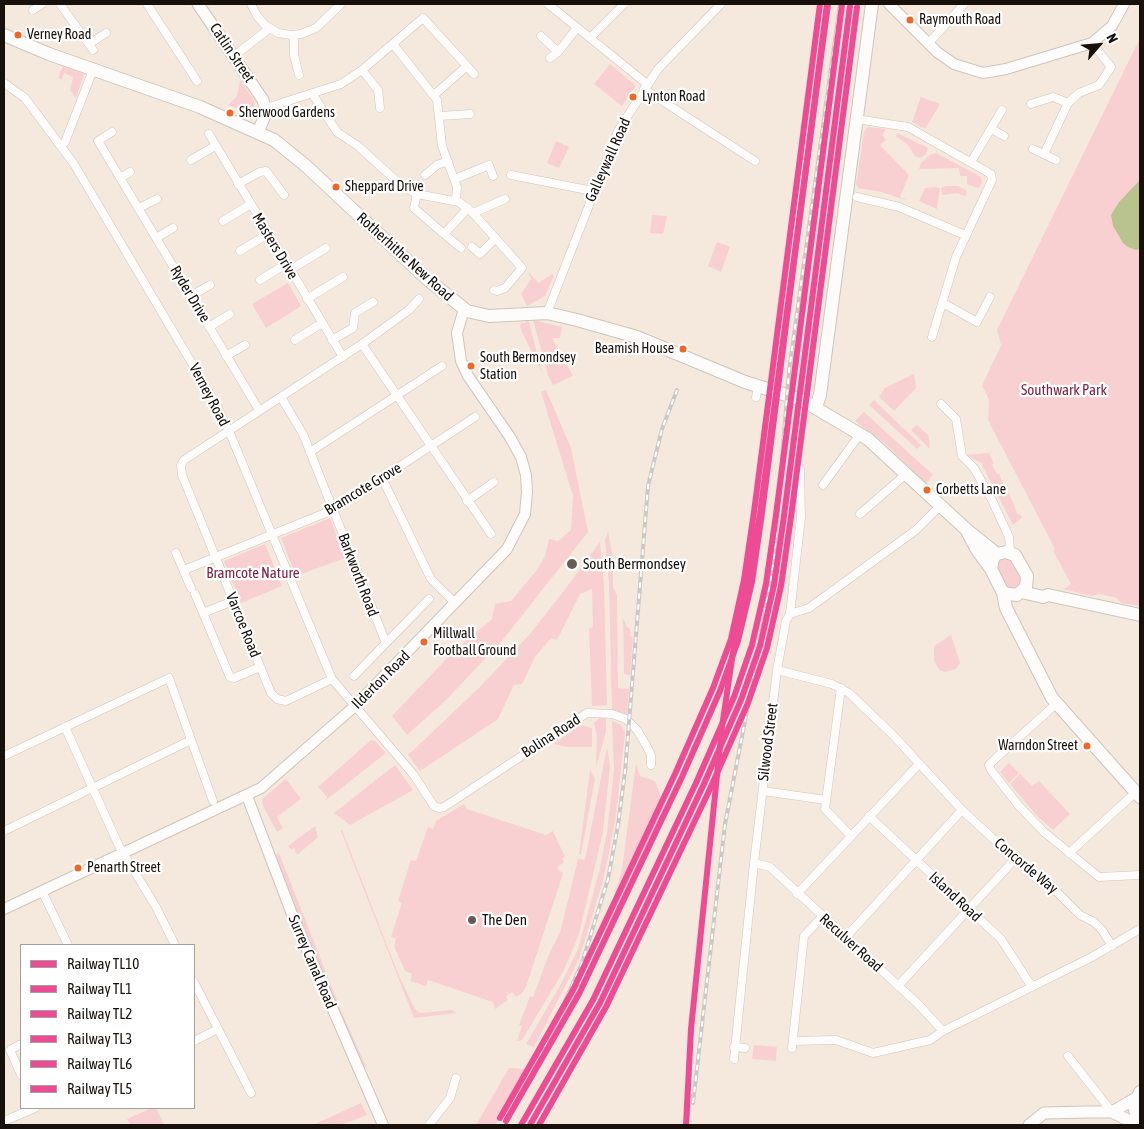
<!DOCTYPE html>
<html>
<head>
<meta charset="utf-8">
<style>
	body { margin:0 }
	#map { position:relative; width:1144px; height:1129px; overflow:hidden; background:#f5e9de; font-family:"Asap Condensed",sans-serif }
	canvas { display:block }
	.frame { position:absolute; inset:0; border:5px solid #18110b; pointer-events:none }
	.legend { position:absolute; left:20px; top:944px; width:175px; height:165px; box-sizing:border-box; background:#fff; border:1px solid #a3a09d; margin:0; padding:6px 9px; list-style:none; font-size:15px; color:#18110b }
	.legend li { display:flex; align-items:center; gap:10px; height:25px }
	.legend b { width:25px; border:1px solid #a3a09d }
	.north { position:absolute; left:1074px; top:20px; width:50px; height:50px; -webkit-text-stroke:4px #fff; paint-order:stroke; rotate:63deg; font-size:14px; font-weight:700; line-height:20px; text-align:center; color:#18110b }
	.north::after { content:''; display:block; margin:auto; width:18px; height:22px; background:#18110b; clip-path:polygon(50% 0,100% 100%,50% 72%,0 100%) }
</style>
</head>
<body>
<div id="map">
<canvas width="1144" height="1129"></canvas>
<div class="frame"></div>
<ul class="legend">
<li><b style="height:6px;background:#ee4b95"></b>Railway TL10</li>
<li><b style="height:6px;background:#ee4b95"></b>Railway TL1</li>
<li><b style="height:6px;background:#ee4b95"></b>Railway TL2</li>
<li><b style="height:6px;background:#ee4b95"></b>Railway TL3</li>
<li><b style="height:6px;background:#ee4b95"></b>Railway TL6</li>
<li><b style="height:6px;background:#ee4b95"></b>Railway TL5</li>
</ul>
<div class="north">N</div>
</div>
<script>
const ctx = document.querySelector('canvas').getContext('2d');
ctx.lineJoin = 'round';
function fill(path, color) { ctx.fillStyle = color; ctx.fill(path, 'evenodd'); }
const toPath = rows => new Path2D(rows.map(r => 'M' + r).join(''));
function trace(path, color, width, dash) { ctx.strokeStyle = color; ctx.lineWidth = width; ctx.lineCap = dash ? 'butt' : 'round'; ctx.setLineDash(dash || []); ctx.stroke(path); }
function write(font, color, halo, rows, align = 'center') {
  ctx.font = font + ' "Asap Condensed",sans-serif'; ctx.lineWidth = 4.5; ctx.setLineDash([]); ctx.textBaseline = 'middle'; ctx.strokeStyle = halo; ctx.fillStyle = color; for (const [text, x, y, turn = 0] of rows) {
    ctx.save(); ctx.translate(x, y); ctx.rotate((+turn || 0) * Math.PI / 180); ctx.textAlign = isNaN(turn) ? turn : align; if (halo) ctx.strokeText(text, 0, 0); ctx.fillText(text, 0, 0); ctx.restore();
  }
}
const green = toPath([
	[1140,38,1140,606,1121,603,1117,598,1099,594,1092,596,1063,589,1071,584,1053,550,1055,549,988,420,989,399,982,386,1001,345,997,330],
	[610,64,636,86,622,106,594,84],
	[63,66,84,74,76,98,70,90,73,77,64,73,62,80,58,78],
	[240,80,254,100,254,110,251,113,228,105,237,96],
	[921,97,940,104,925,129,912,122],
	[868,127,886,129,882,135,886,140,880,145,909,175,900,197,908,201,882,192,858,188,856,184,864,132],
	[897,133,928,148,926,154,920,158,915,156,908,145,896,136],
	[556,141,569,147,559,168,547,163],
	[936,153,981,177,982,183,980,187,977,188,967,184,967,176,960,176,959,168,919,169,921,163,930,155],
	[946,186,958,186,967,191,965,196,957,193,942,195,941,188],
	[934,187,940,188,937,209,919,201,925,188],
	[652,215,667,216,663,234,650,233],
	[717,242,730,247,721,272,708,266],
	[528,272,539,283,552,274,554,276,545,296,527,306,521,294,531,279],
	[288,283,301,306,266,328,252,304],
	[525,320,529,322,542,373,522,332,520,326,521,323,526,323],
	[533,320,562,327,560,338,552,338,573,376,553,385,548,375],
	[914,374,916,388,894,411,879,397,885,388],
	[546,390,571,448,588,532,501,642,445,701,407,735,392,716,452,653,492,619,495,604,511,601,536,571,545,556,549,539,558,541,571,530,573,496,541,392],
	[874,400,921,445,917,449,869,405],
	[864,412,933,475,926,483,883,442,855,421],
	[917,425,929,436,930,449,911,430],
	[989,453,994,463,992,465,997,474,999,473,1007,494,1009,493,1018,515,1020,514,1022,518,1013,525,981,463,967,455],
	[330,518,345,558,296,576,281,538],
	[608,531,613,558,613,587,617,595,618,688,629,689,627,716,612,710,609,583,605,540],
	[600,542,604,584,607,705,592,706,589,629,593,627,592,589,580,594,557,640,551,638,535,657,522,684,514,685,498,719,420,771,408,755,480,687,529,635,563,592],
	[265,544,282,586,241,603,224,561],
	[1010,556,1022,581,1018,588,1008,590,995,564,998,560],
	[623,618,627,627,630,629,630,636,633,637,630,675,624,674],
	[951,635,960,663,956,669,945,672,939,670,934,661,934,646],
	[599,718,606,718,606,732,596,767,597,737,594,723],
	[612,721,621,725,625,733,615,822,603,881,579,959,534,1047,526,1044,561,984,578,949,600,868,607,832,614,770],
	[580,725,592,728,592,747,568,747,553,744],
	[371,740,375,741,386,753,325,801,327,797,318,787],
	[607,747,610,767,603,832,579,934,564,970,522,1040,517,1041,522,1026,519,1025,530,996,533,997,549,954,560,933,578,859,585,860],
	[636,763,640,776,655,781,665,807,665,814,598,954,622,869],
	[1009,763,1019,773,1009,783,1000,772],
	[395,765,413,790,350,825,334,813],
	[590,770,595,779,581,854,579,854],
	[1020,774,1032,786,1039,781,1070,814,1053,830,1037,816,1010,784],
	[286,779,301,799,277,817,283,828,277,832,263,806,262,799],
	[464,804,467,809,546,835,553,831,565,857,562,858,564,863,559,865,557,869,563,873,527,984,523,992,516,997,512,992,506,996,508,1000,495,1009,493,1002,428,980,426,986,410,981,412,974,405,971,394,946,396,939,391,937,402,903,398,901,411,860,416,861,428,827,433,829,436,821],
	[315,826,318,837,297,855,294,848,291,850,288,846],
	[342,830,399,976,415,1009,420,1013,452,1010,456,1013,414,1018,341,831],
	[279,853,340,1008,366,1067,363,1068,304,930,275,855],
	[754,1045,777,1047,776,1061,752,1059],
	[509,1068,525,1069,501,1118,495,1125,476,1125],
	[361,1103,367,1115,341,1125,313,1125],
	[152,1108,156,1108,164,1125,130,1125,127,1119]
]);
const water = toPath([
	[1140,180,1140,249,1136,250,1128,247,1123,243,1113,226,1111,215,1119,202]
]);
const minor = toPath([
	[60,4,93,50],
	[147,4,197,81],
	[251,4,257,16,265,25,278,33,291,35,301,34,316,28,341,4],
	[548,4,647,84],
	[33,10,42,4],
	[294,35,294,55,299,75],
	[541,36,558,52,577,28],
	[590,38,624,4],
	[89,44,106,33],
	[393,44,437,100,442,146,457,187,456,201],
	[928,44,964,4],
	[234,56,270,28],
	[550,58,558,52],
	[467,66,474,74],
	[362,70,378,90,380,108],
	[4,83,25,98,74,164,216,404,229,431,332,679,413,774,434,806,439,808,444,807,587,713,612,714,626,719,637,730,646,745,651,755,651,765],
	[644,89,755,161],
	[313,95,337,132,358,146,402,186,417,194,459,202,473,213,522,268,505,288,497,291,494,290],
	[1031,104,1053,97,1068,103,1079,93,1099,85,1111,67,1092,43],
	[266,108,341,84,362,70,423,18,467,66,434,95],
	[440,116,470,114],
	[856,119,908,127,991,174,992,180,956,257,932,337],
	[991,129,1004,136],
	[112,132,98,141,259,410],
	[209,134,343,357],
	[61,145,65,142,93,70],
	[1033,149,1056,160],
	[1044,154,1068,103],
	[191,160,215,146],
	[971,162,1002,110],
	[425,175,437,165,448,161],
	[511,175,593,191],
	[120,178,130,172],
	[455,179,489,165,493,176],
	[238,184,260,172,266,171,284,195],
	[417,194,414,208,444,234],
	[857,197,899,207,965,235],
	[139,208,157,199],
	[473,213,505,199],
	[223,221,251,204],
	[156,238,173,228],
	[472,247,480,254,496,238],
	[461,248,444,234,468,208],
	[240,251,268,234],
	[290,270,326,248],
	[260,280,286,264],
	[191,296,210,285],
	[307,299,343,277],
	[943,303,977,322,990,297],
	[547,313,618,131,658,69,721,4],
	[209,327,230,314],
	[295,340,322,323],
	[332,340,353,328,355,313,373,302],
	[362,344,491,534],
	[226,356,245,345],
	[281,397,303,434,386,643,354,676],
	[756,397,758,386],
	[941,404,956,419,962,456,974,468,992,500,1009,537,1010,552],
	[310,452,442,366],
	[382,478,431,579,455,603],
	[823,485,860,434],
	[467,501,494,482],
	[860,514,906,474],
	[176,553,191,588],
	[184,570,333,510,475,417],
	[195,594,230,677,234,678,260,667],
	[203,613,233,601],
	[790,614,801,517,800,469],
	[386,643,429,599],
	[777,670,832,684,849,693,893,735,962,810,1038,880,1050,885,1080,915,1094,922,1102,930,1112,946],
	[332,679,286,701,277,699,271,693,182,475,181,465,184,460,362,344,409,310,419,299],
	[841,688,825,809,851,836],
	[1056,704,995,759,989,765,991,770,1019,806,1044,832,1099,877,1140,875],
	[65,727,119,846,156,907,175,945],
	[4,756,169,678,213,801],
	[763,791,826,800],
	[869,816,1001,939,1032,987],
	[4,831,191,740],
	[1069,853,1136,792],
	[754,863,770,867,918,1004,943,1031],
	[42,891,68,945],
	[797,894,918,765],
	[846,937,962,810],
	[194,982,251,1093],
	[898,986,1015,859],
	[194,1041,218,1029],
	[793,1041,836,1040,873,1053,930,1040,943,1031,1090,958,1140,929],
	[21,1044,10,1050,21,1075],
	[734,1047,745,1048],
	[792,1048,804,936,822,917],
	[1068,1056,1112,1112],
	[734,1059,754,863,777,670,786,621,790,614,809,608,916,530,941,505],
	[4,1121,35,1108],
	[429,1125,450,1098,456,1078]
]);
const tertiary = toPath([
	[889,4,937,52,954,64,983,73,1006,69,1092,43,1112,26,1124,4],
	[247,796,295,922,383,1125],
	[4,909,261,788,355,706,507,549,525,514,527,492,526,475,521,457,510,437,468,376,461,361,457,333,464,309]
]);
const secondary = toPath([
	[198,4,263,100,266,113,258,132],
	[1112,1112,1136,1098],
	[1029,1125,1044,1113,1087,1112,1112,1112,1138,1125]
]);
const primary = toPath([
	[4,35,49,54,200,107,274,140,305,165,427,279,467,311,489,316,547,313,577,320,637,337,745,382,802,400,868,439,968,531,997,554],
	[816,407,820,395,872,4],
	[968,533,977,550,991,569],
	[1006,552,1015,555,1027,576,1026,587,1017,595,1003,593,991,569,993,558,997,554,1006,552],
	[1022,592,1043,597,1048,595,1140,615],
	[1003,593,1006,608,1052,698,1140,797],
	[1139,1125,1134,1106,1140,1092]
]);
const rail = toPath([
	[572,1002,580,986],
	[531,1077,582,963,608,879,618,825,625,772,648,486,662,429,677,390],
	[693,1103,725,824,757,659,774,560,789,371,840,4],
	[687,1125,690,1095]
]);
const rail1 = toPath([
	[686,1125,691,1029,722,727,733,652,760,514,828,4]
]);
const rail2 = toPath([
	[521,1125,593,1000,696,783,734,697,752,645,766,584,776,515,842,5]
]);
const rail3 = toPath([
	[506,1121,579,994,682,777,720,691,738,641,752,582,762,513,827,4]
]);
const rail4 = toPath([
	[530,1125,600,1003,703,786,741,700,760,646,774,585,784,516,850,6]
]);
const rail5 = toPath([
	[500,1118,573,990,675,774,713,688,731,639,744,580,754,512,820,4]
]);
const rail6 = toPath([
	[539,1125,606,1007,710,789,748,703,767,648,781,586,791,517,857,7]
]);
const markers = [
	[910,20,4.5,"#f26522"],
	[18,35,4.5,"#f26522"],
	[633,97,4.5,"#f26522"],
	[230,113,4.5,"#f26522"],
	[336,187,4.5,"#f26522"],
	[683,349,4.5,"#f26522"],
	[471,366,4.5,"#f26522"],
	[927,490,4.5,"#f26522"],
	[572,564,6,"#655d55"],
	[424,642,4.5,"#f26522"],
	[1087,746,4.5,"#f26522"],
	[78,868,4.5,"#f26522"],
	[472,920,5,"#655d55"]
];
const busNames = [
	["Raymouth Road",919,20],
	["Verney Road",27,35],
	["Lynton Road",642,97],
	["Sherwood Gardens",239,113],
	["Sheppard Drive",345,187],
	["Beamish House",674,349,"right"],
	["South Bermondsey",480,358],
	["Station",480,375],
	["Corbetts Lane",936,490],
	["Millwall",433,634],
	["Football Ground",433,651],
	["Warndon Street",1078,746,"right"],
	["Penarth Street",87,868]
];
const streetNames = [
	["Catlin Street",232,53,56],
	["Galleywall Road",608,160,-66],
	["Masters Drive",275,246,59],
	["Rotherhithe New Road",405,257,42],
	["Ryder Drive",190,294,59],
	["Verney Road",209,395,62],
	["Bramcote Grove",363,489,-31],
	["Barkworth Road",358,575,69],
	["Varcoe Road",243,625,68],
	["Ilderton Road",381,680,-45],
	["Bolina Road",551,736,-33],
	["Silwood Street",768,742,-83],
	["Concorde Way",1026,866,40],
	["Island Road",955,897,43],
	["Reculver Road",851,943,42],
	["Surrey Canal Road",312,962,67]
];
const parkNames = [
	["Southwark Park",1064,390],
	["Bramcote Nature",253,573]
];
const poiNames = [
	["South Bermondsey",583,564],
	["The Den",482,920]
];
fill(green, '#f8d0d1');
fill(water, '#b8c38d');
trace(minor, '#cdc5bc', 9);
trace(tertiary, '#cdc5bc', 12);
trace(secondary, '#cdc5bc', 13);
trace(primary, '#cdc5bc', 14);
trace(minor, '#fefcfa', 8);
trace(tertiary, '#fefcfa', 10);
trace(secondary, '#fefcfa', 11);
trace(primary, '#fefcfa', 12);
trace(rail, '#ccc9c5', 4);
trace(rail, '#fff', 2, [5.5]);
trace(rail1, '#ee4b95', 6);
trace(rail2, '#ee4b95', 6);
trace(rail3, '#ee4b95', 6);
trace(rail4, '#ee4b95', 6);
trace(rail5, '#ee4b95', 6);
trace(rail6, '#ee4b95', 6);
for (const [x, y, r, color] of markers) { const dot = new Path2D(); dot.arc(x, y, r, 0, 2 * Math.PI); ctx.fillStyle = color; ctx.fill(dot); trace(dot, '#fff', 2); }
write('14px', '#18110b', '#fff', busNames, 'left');
write('15px', '#18110b', '#fff', streetNames);
write('15px', '#842541', '#fff', parkNames);
write('15px', '#18110b', '#fff', poiNames, 'left');
</script>
</body>
</html>
